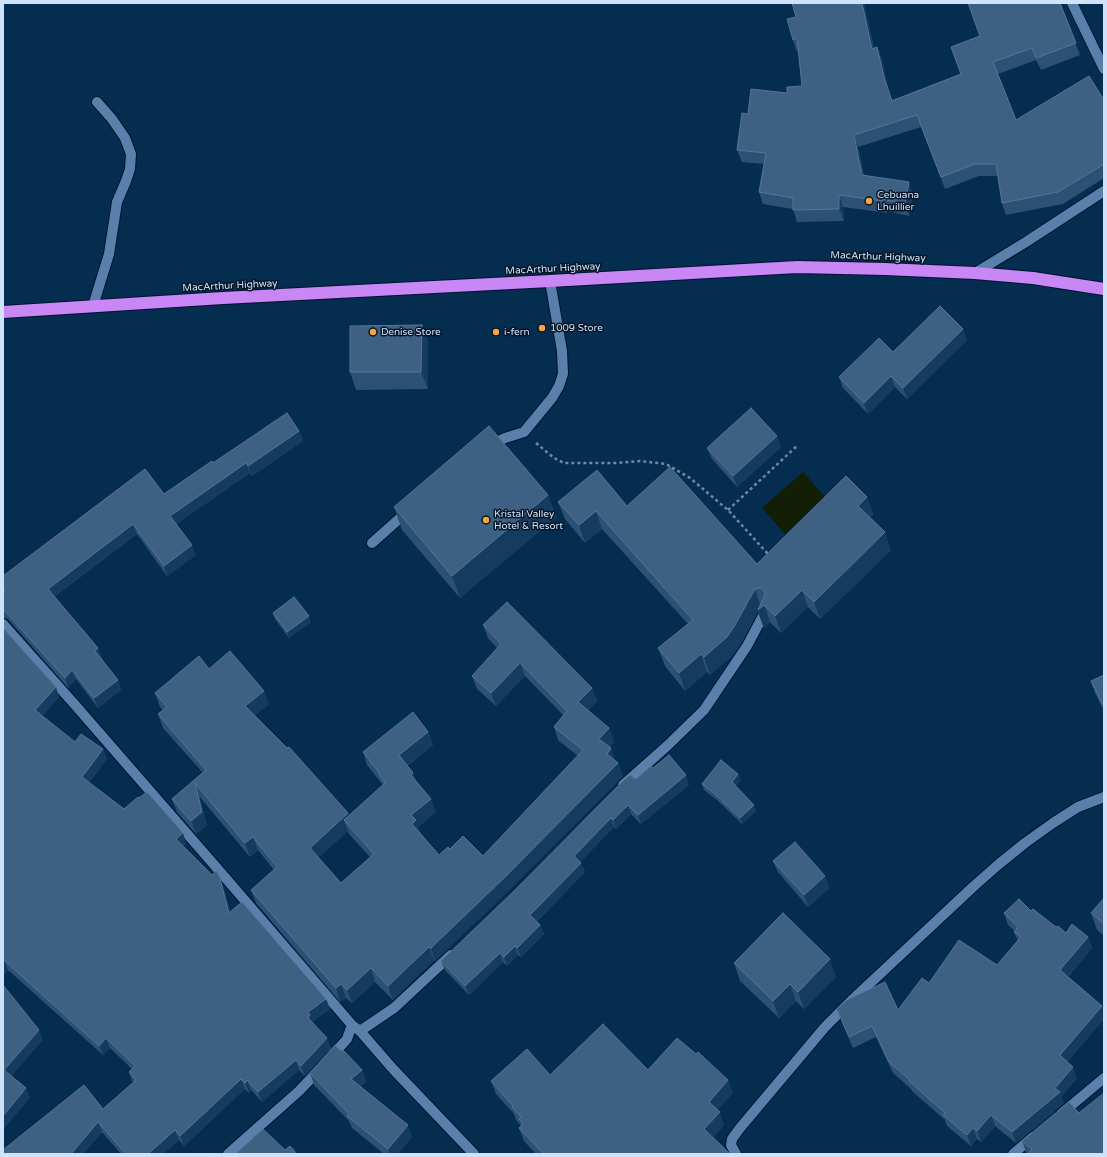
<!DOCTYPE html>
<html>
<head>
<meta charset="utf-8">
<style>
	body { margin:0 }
	#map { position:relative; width:1107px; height:1157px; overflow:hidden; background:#052d50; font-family:"Varela Round",sans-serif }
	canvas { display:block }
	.frame { position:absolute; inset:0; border:4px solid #cee3fa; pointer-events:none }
</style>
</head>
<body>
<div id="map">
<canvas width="1107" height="1157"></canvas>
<div class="frame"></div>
</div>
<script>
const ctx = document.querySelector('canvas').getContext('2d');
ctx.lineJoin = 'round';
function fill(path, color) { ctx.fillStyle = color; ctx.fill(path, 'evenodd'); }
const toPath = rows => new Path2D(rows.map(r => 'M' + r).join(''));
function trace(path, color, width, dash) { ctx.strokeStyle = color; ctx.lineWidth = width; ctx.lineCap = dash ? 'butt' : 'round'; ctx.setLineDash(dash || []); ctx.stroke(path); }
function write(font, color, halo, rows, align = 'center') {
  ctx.font = font + ' "Varela Round",sans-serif'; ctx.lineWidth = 3; ctx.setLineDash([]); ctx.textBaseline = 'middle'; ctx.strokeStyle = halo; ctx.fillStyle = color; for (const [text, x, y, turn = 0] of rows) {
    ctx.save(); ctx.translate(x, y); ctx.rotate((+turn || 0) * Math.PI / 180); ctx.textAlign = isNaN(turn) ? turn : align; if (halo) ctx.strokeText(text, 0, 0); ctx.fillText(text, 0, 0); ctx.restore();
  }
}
const water = toPath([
	[803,472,825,497,785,534,762,508]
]);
const path = toPath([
	[536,443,554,458,564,463,615,463,640,461,666,464,690,478,728,510,768,554],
	[728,510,798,445]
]);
const minor = toPath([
	[1072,3,1104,69],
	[975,273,1026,242,1104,191],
	[93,306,109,254,117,202,126,181,130,169,131,154,125,138,112,119,97,102],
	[490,445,505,438,524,432,552,398,559,386,563,374,562,351,550,281],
	[372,543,408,511],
	[3,624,76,706,223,875,352,1025,360,1031,393,1069,474,1154],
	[623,785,667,746,704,710,747,646,765,612],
	[360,1031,394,1008,451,955],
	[1061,1114,1104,1078],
	[228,1154,299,1091,322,1067,347,1039,352,1025],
	[736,1154,731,1145,732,1139,740,1128,825,1027,851,1001,974,886,999,864,1025,843,1053,823,1078,807,1104,797],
	[1013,1154,1033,1137]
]);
const highway = toPath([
	[3,312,223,298,550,281,797,267,885,269,975,273,1033,278,1104,289]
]);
const wall = toPath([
	[792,3,864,3,874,48,877,47,882,59,888,89,892,100,961,74,1060,3,1080,55,1041,70,1036,60,998,74,1016,120,1104,100,1104,178,1063,204,1006,215,1002,203,998,176,979,176,945,189,921,127,858,147,864,175,913,194,909,216,887,211,887,213,843,207,844,221,797,222,793,209,763,204,759,192,764,164,742,162,737,150,748,114,802,86,798,51,797,52,793,40,796,17],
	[422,325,428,343,428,389,356,390,350,372],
	[967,340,907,399,895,387,868,414,843,388,839,377,893,352],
	[299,431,303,441,252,476,250,473,176,524,196,555,167,576,137,534,54,597,98,648,102,658,101,659,118,680,121,690,98,708,76,679,68,688,8,619,5,618,3,618,3,576,164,494,213,463],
	[781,447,737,487,712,459,707,448],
	[548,495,556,517,460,598,402,530,394,507],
	[867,497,873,514,870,518,891,550,820,619,808,607,781,633,770,622,764,628,758,612,741,643,734,654,710,675,707,672,685,691,665,666,658,648,688,624,602,529,585,543,565,519,558,502,627,506,757,564],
	[273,613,311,622,289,638,275,619],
	[483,625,592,688,597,701,588,710,609,728,614,742,609,747,611,748,615,761,618,763,623,776,508,891,435,961,434,960,393,1000,375,982,352,1003,346,998,340,1002,256,903,251,890,274,870,258,850,250,857,199,796,207,825,196,834,177,812,172,799,203,773,163,728,158,714,163,710,160,707,155,693,209,669,269,704,255,715,348,813,349,816,383,786,382,784,367,765,363,752,428,732,433,745,407,766,413,773,416,781,431,799,436,812,418,827,420,834,439,855,450,849,483,856,578,756,558,740,554,727,563,715,525,676,496,706,477,689,472,676,497,648,488,638],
	[348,831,349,834,370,857,341,883,318,858],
	[3,628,59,697,42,716,75,742,107,759,89,782,124,809,186,843,183,846,212,875,223,885,230,912,326,999,330,1009,313,1021,313,1024,331,1048,305,1076,299,1070,262,1102,251,1090,249,1093,245,1089,184,1146,179,1140,163,1154,121,1154,102,1132,83,1154,3,1154,103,1109,133,1083,129,1072,132,1069,110,1048,103,1055,8,970,3,975],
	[1104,675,1104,711,1095,693,1091,681],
	[653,768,689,785,641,824,631,814,616,829,614,827,580,862,585,872,537,921,540,925,544,934,521,957,518,955,507,966,503,962,469,995,445,970,441,961,636,779],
	[738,774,741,780,735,786,756,811,742,824,717,800,704,790,702,784],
	[773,861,830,888,808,907,778,872],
	[1104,898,1104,936,1097,930,1091,913],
	[1031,911,1056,927,1066,933,1088,937,1092,948,1068,977,1104,1011,1104,1019,1067,1062,1077,1078,1061,1097,1064,1103,1016,1143,995,1126,981,1142,977,1139,971,1146,947,1126,945,1120,913,1092,911,1089,893,1073,876,1037,853,1048,841,1020,837,1009,898,1010,929,983,997,965,1018,941,1014,932,1015,931,1008,925,1004,913],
	[734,963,836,977,804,1009,796,1001,779,1018,740,981],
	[341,1051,362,1070,366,1082,360,1087,412,1137,398,1154,384,1154,352,1128,349,1121,314,1085,310,1073],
	[648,1070,733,1093,717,1110,724,1125,713,1137,730,1154,536,1154,524,1141,519,1128,521,1126,516,1120,514,1114,496,1094,491,1081,550,1075],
	[1079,1113,1104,1154,1028,1153,1026,1152,1022,1141]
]);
const shadedWall = toPath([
	[862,3,864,3,865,6,876,61,872,49],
	[877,47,882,59,888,89,884,77],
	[854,135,858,147,866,187,862,175],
	[909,182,913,194,909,216,905,204],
	[839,195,843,207,844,221,839,209],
	[883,199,887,211,887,213,883,201],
	[422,325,428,343,428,389,421,372],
	[963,329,967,340,907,399,903,388],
	[891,376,895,387,868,414,864,403],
	[299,431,303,441,252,476,248,466],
	[777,436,781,447,737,487,733,476],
	[246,463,250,473,174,526,170,516],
	[548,495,556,517,460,598,452,576],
	[867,497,873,514,864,523,858,506],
	[596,511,602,529,585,543,579,525],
	[133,524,137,534,51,599,48,589],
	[885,532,891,550,820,619,814,602],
	[192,545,196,555,167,576,164,566],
	[755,589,761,607,764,605,770,622,764,628,758,612,741,643,734,654,710,675,704,657],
	[802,590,808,607,781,633,775,616],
	[309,616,311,622,289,638,287,632],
	[98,648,102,658,98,661,95,651],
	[701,654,707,672,685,691,679,673],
	[520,663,525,676,496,706,491,693],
	[72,670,76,679,68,688,65,678],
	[118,680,121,690,98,708,94,698],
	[56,687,59,697,39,720,35,710],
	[592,688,597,701,583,715,578,702],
	[264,691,269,704,250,719,245,706],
	[609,728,614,742,604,752,599,739],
	[428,732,433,745,403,768,399,755],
	[611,748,616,762,607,754],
	[103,749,107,759,86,787,82,777],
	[618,763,623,776,508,891,435,961,431,948],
	[413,773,418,787,411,775],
	[738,774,741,780,734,788,732,782],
	[686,775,689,785,641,824,638,815],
	[195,783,199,796,207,825,196,834,191,821],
	[431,799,436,812,418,827,421,833,416,837,412,824,411,815],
	[628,805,631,814,616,829,613,820],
	[754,805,756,811,742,824,740,818],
	[348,813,352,827,344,820,348,831,315,861,310,848],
	[611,818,614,827,577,865,574,856],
	[183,833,186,843,180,849,176,839],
	[253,837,258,850,250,857,245,843],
	[581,863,585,872,533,924,530,915],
	[219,875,223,885,233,922,229,913],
	[825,876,830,888,808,907,804,895],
	[540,925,544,934,521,957,517,948],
	[1088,937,1092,948,1064,981,1060,970],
	[515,946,518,955,507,966,504,957],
	[429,947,434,960,393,1000,388,986],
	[500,953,503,962,469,995,465,986],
	[830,959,836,977,804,1009,798,992],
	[4,960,8,970,3,975,3,962],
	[371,968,375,982,352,1003,347,990],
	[341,984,346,998,340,1002,336,988],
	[790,984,796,1001,779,1018,773,1001],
	[326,999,330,1009,313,1021,314,1025,308,1018,308,1012],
	[1102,1006,1104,1011,1104,1019,1064,1066,1060,1055],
	[39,1030,43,1040,8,1080,4,1070],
	[106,1038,110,1048,103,1055,99,1046],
	[327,1038,331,1048,305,1076,301,1066],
	[296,1060,299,1070,262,1102,258,1092],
	[1073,1067,1077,1078,1061,1097,1064,1103,1016,1143,1012,1132,1055,1088],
	[362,1070,366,1082,356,1091,351,1079],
	[241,1079,245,1089,184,1146,180,1136],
	[247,1080,251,1090,249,1093,245,1083],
	[728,1080,733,1093,713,1115,709,1102],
	[26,1088,30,1098,3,1130,3,1116],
	[720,1112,724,1125,709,1141,704,1129],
	[991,1115,995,1126,981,1142,977,1131],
	[98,1122,102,1132,83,1154,71,1154],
	[408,1125,412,1137,398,1154,390,1154,388,1149],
	[973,1128,977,1139,971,1146,967,1135],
	[175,1130,179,1140,163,1154,148,1154]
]);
const building = toPath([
	[792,3,862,3,872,49,877,47,884,77,892,101,961,74,951,47,980,36,968,3,1060,3,1076,43,1036,58,1032,48,993,62,1016,120,1089,76,1104,100,1104,164,1058,192,1002,203,996,164,975,164,941,177,917,115,854,135,862,175,909,182,905,204,883,199,883,201,839,195,839,209,793,210,793,198,759,192,766,153,737,150,742,113,748,114,751,89,787,93,787,87,802,86,797,38,793,40,787,19,796,17,792,3],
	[940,306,963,329,903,388,891,376,864,403,839,377,879,338,893,352,940,306],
	[422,325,421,372,350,372,350,326,422,325],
	[751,408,777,436,733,476,707,448,751,408],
	[287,413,299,431,248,466,246,463,170,516,192,545,164,566,133,524,48,589,98,648,95,651,118,680,94,698,72,670,65,678,3,609,3,592,5,590,3,588,3,576,145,469,164,494,212,461,213,463,287,413],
	[489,426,548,495,452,576,394,507,489,426],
	[670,467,757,564,846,476,867,497,858,506,885,532,814,602,802,590,775,616,764,605,758,610,764,597,765,594,764,591,761,588,758,588,755,589,735,625,727,637,704,657,701,654,679,673,658,648,693,620,596,511,579,525,558,502,597,470,627,506,670,467],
	[294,597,309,616,287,632,273,613,294,597],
	[507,602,592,688,578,702,609,728,599,739,611,748,607,754,618,763,504,878,431,948,429,947,388,986,371,968,347,990,341,984,336,988,251,890,277,867,253,837,245,843,195,783,202,812,191,821,172,799,206,770,158,714,167,707,155,693,199,656,209,669,230,651,264,691,245,706,287,748,289,747,348,813,310,848,341,883,374,854,344,820,385,783,379,774,380,774,363,752,413,712,428,732,399,755,413,773,411,775,431,799,411,815,416,820,412,824,439,855,448,847,450,849,463,836,483,856,583,750,554,727,567,711,520,663,491,693,472,676,501,644,483,625,507,602],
	[3,628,56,687,35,710,75,742,81,734,103,749,82,777,124,809,138,797,139,798,147,792,183,833,176,839,212,875,216,871,219,875,229,913,242,902,326,999,308,1012,310,1015,308,1018,327,1038,301,1066,296,1060,258,1092,247,1080,245,1083,241,1079,180,1136,175,1130,148,1154,126,1154,98,1122,71,1154,3,1154,3,1150,84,1085,103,1109,136,1080,129,1072,135,1066,106,1038,99,1046,4,960,3,962,3,628],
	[1104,675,1104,705,1103,705,1091,681,1104,675],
	[669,755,686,775,638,815,628,805,613,820,611,818,574,856,581,863,530,915,540,925,517,948,515,946,504,957,500,953,465,986,441,961,514,891,621,783,630,775,636,779,651,766,653,768,669,755],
	[721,760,738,774,732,782,754,805,740,818,715,794,702,784,721,760],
	[795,842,825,876,804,895,773,861,795,842],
	[1104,898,1104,924,1091,913,1104,898],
	[1019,899,1031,911,1033,909,1056,927,1058,926,1066,933,1072,924,1088,937,1060,970,1102,1006,1060,1055,1073,1067,1055,1088,1060,1092,1012,1132,991,1115,977,1131,973,1128,967,1135,943,1115,945,1113,909,1081,910,1080,889,1062,872,1026,849,1037,837,1009,847,1000,885,982,898,1010,922,978,929,983,959,940,997,965,1021,937,1014,932,1018,927,1004,913,1019,899],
	[783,913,830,959,798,992,790,984,773,1001,734,963,783,913],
	[3,985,39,1030,4,1070,26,1088,3,1116,3,985],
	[603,1024,648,1070,677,1038,696,1054,698,1052,728,1080,709,1102,720,1112,704,1129,730,1154,544,1154,519,1128,523,1124,519,1119,521,1117,512,1107,513,1106,491,1081,527,1049,550,1075,603,1024],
	[335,1045,341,1051,343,1050,362,1070,351,1079,408,1125,388,1149,347,1116,349,1114,310,1073,335,1045],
	[1104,1093,1104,1154,1027,1154,1032,1149,1022,1141,1069,1102,1079,1113,1104,1093],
	[263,1129,285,1150,290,1146,297,1154,236,1154,263,1129]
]);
const markers = [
	[869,201,4,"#f1a640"],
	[542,328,4,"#f1a640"],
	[373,332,4,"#f1a640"],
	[496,332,4,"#f1a640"],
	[486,520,4,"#f1a640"]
];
const poiNames = [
	["Cebuana",877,195],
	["Lhuillier",877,207],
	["1009 Store",550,328],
	["Denise Store",381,332],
	["i-fern",504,332],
	["Kristal Valley",494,514],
	["Hotel & Resort",494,526]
];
const streetNames = [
	["MacArthur Highway",878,257,2],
	["MacArthur Highway",553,269,-3],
	["MacArthur Highway",230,286,-3]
];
fill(water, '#121e05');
trace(minor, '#00142e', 12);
trace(highway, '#00142e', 14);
trace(path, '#6d8ba8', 2.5, [3, 3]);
trace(minor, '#5980aa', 10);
trace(highway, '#c986f5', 12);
fill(wall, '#2c5175');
fill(shadedWall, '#153c60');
fill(building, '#3e6183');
trace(building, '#547596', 1);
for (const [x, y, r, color] of markers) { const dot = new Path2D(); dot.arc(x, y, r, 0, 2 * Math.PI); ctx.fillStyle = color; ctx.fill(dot); trace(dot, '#061525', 1.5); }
write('10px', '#cee3fa', '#061525', poiNames, 'left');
write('10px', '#cee3fa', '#061525', streetNames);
</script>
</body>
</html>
